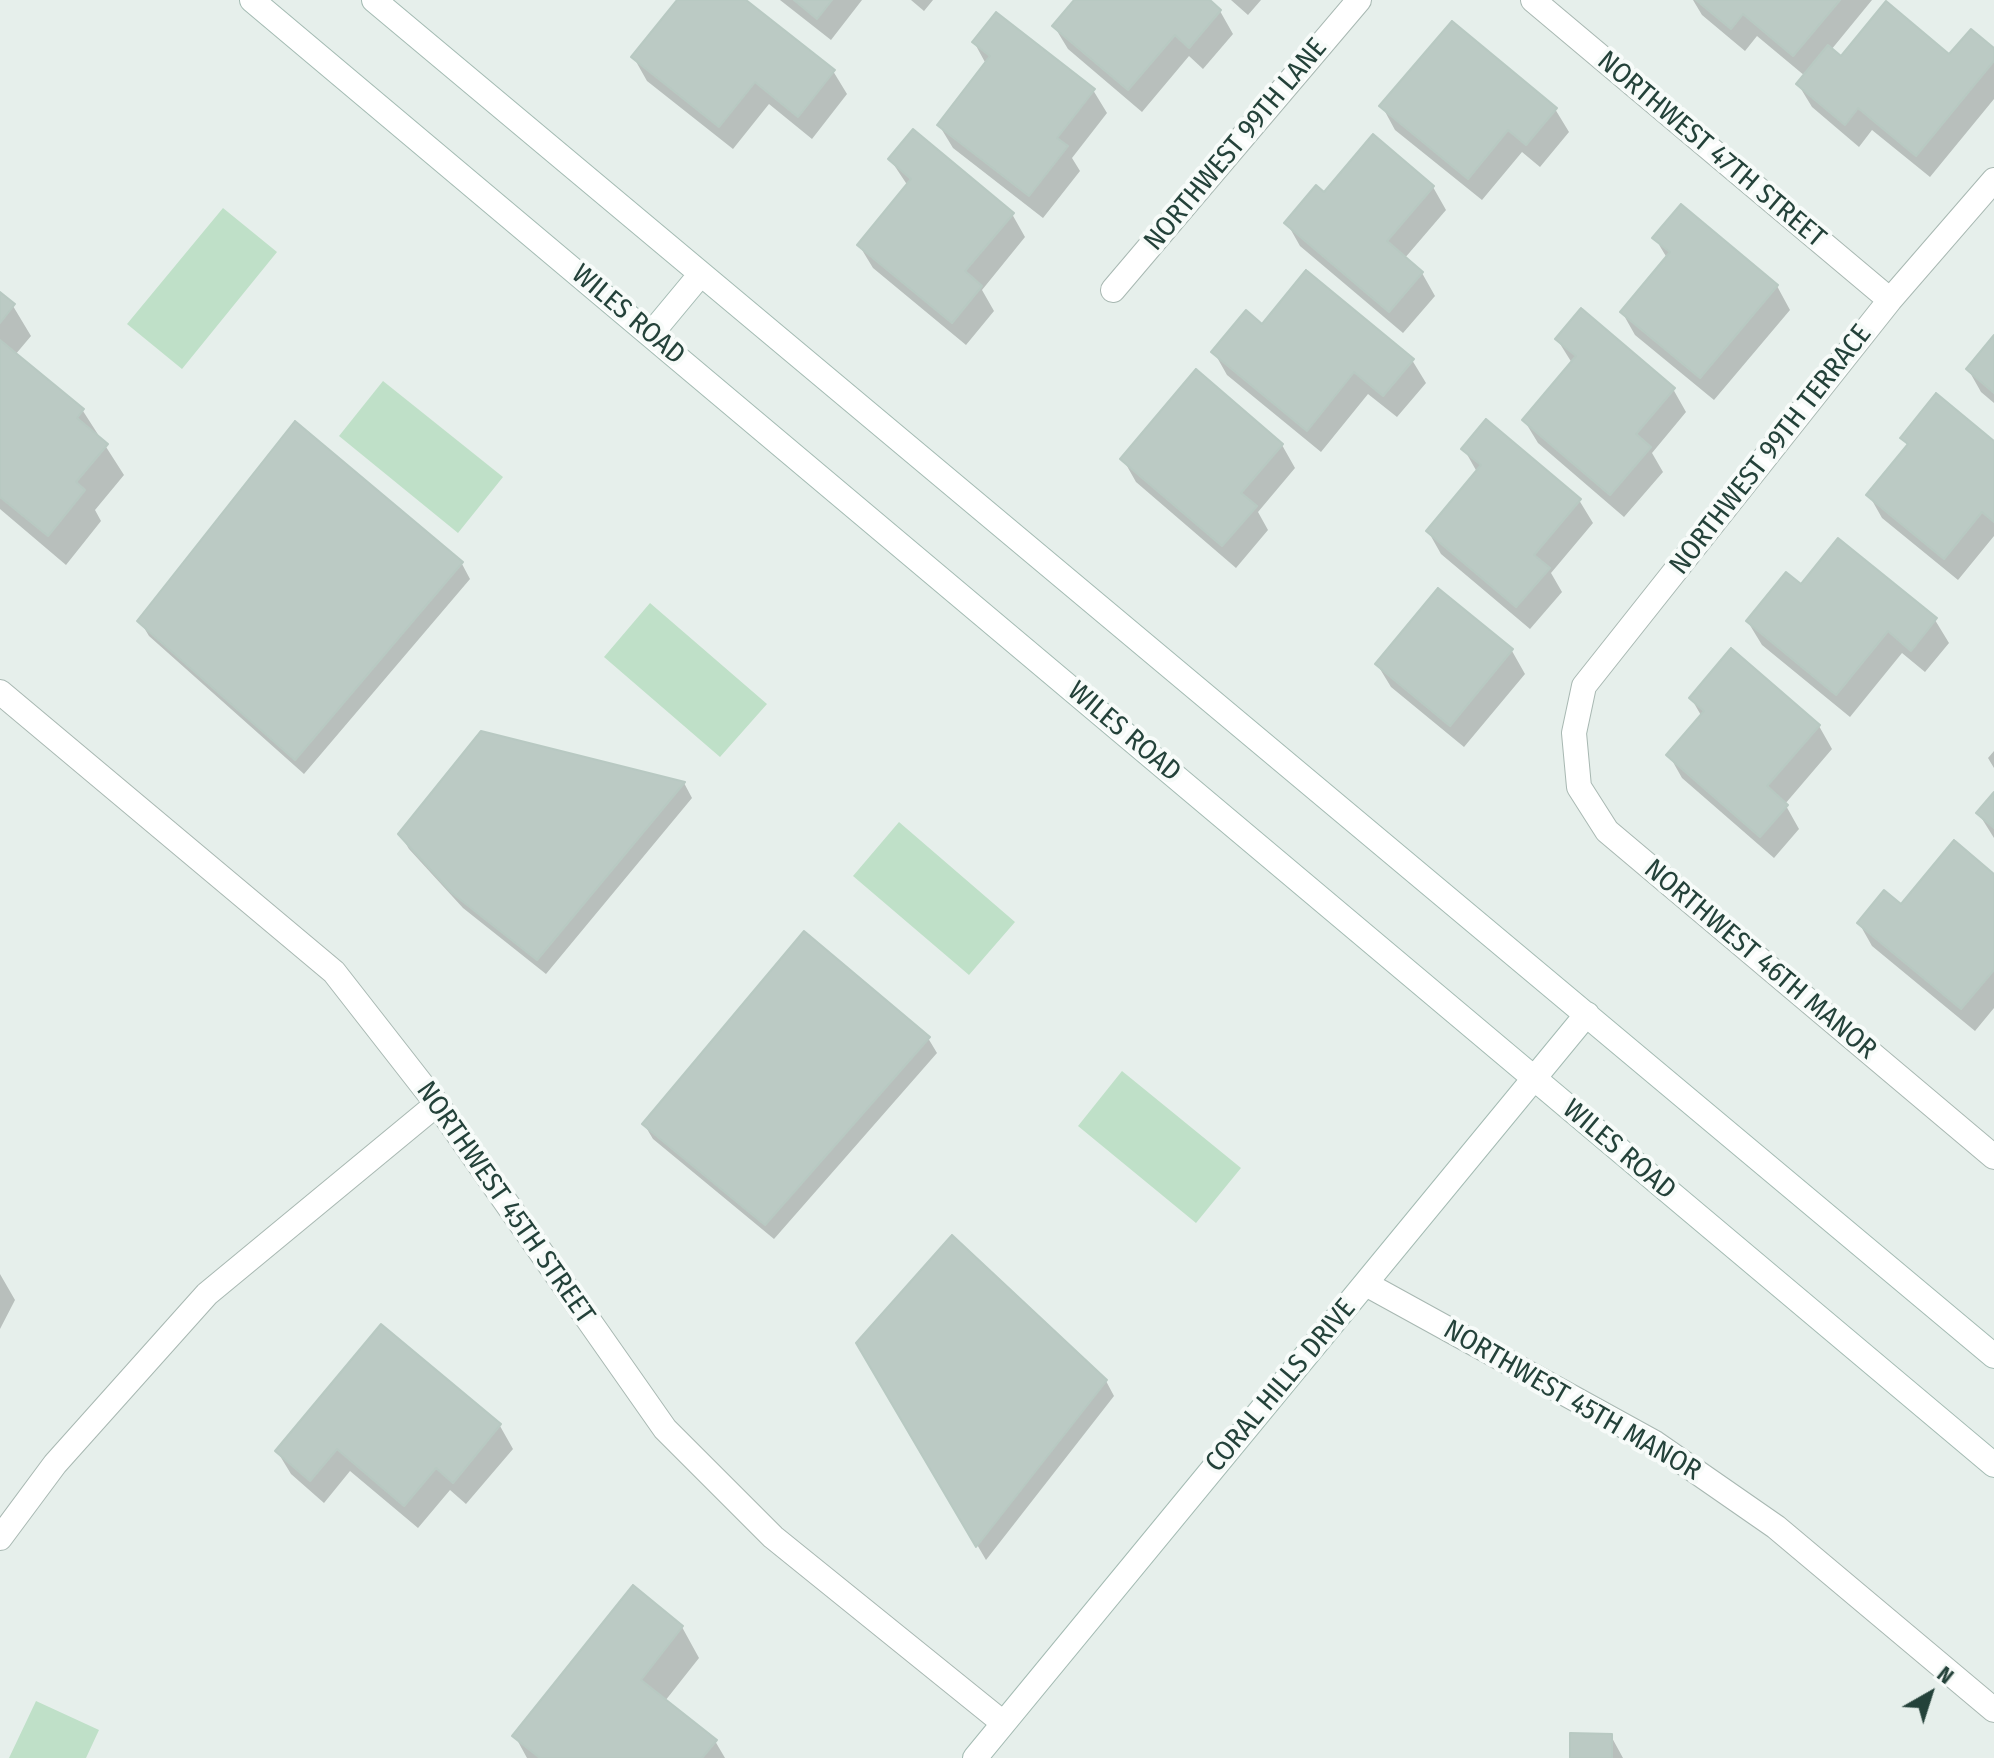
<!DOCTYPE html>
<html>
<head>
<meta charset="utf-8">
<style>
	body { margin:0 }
	#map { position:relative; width:1994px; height:1758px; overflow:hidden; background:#e6efeb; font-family:"Fira Sans Condensed",sans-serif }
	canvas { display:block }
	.north { position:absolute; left:1890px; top:1654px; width:80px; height:80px; -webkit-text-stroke:6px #f7fbf9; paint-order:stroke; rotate:39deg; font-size:22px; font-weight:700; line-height:32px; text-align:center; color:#24423a }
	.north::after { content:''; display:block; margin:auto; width:28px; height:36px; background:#24423a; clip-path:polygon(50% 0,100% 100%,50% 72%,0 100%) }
</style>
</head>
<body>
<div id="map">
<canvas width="1994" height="1758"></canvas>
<div class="north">N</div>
</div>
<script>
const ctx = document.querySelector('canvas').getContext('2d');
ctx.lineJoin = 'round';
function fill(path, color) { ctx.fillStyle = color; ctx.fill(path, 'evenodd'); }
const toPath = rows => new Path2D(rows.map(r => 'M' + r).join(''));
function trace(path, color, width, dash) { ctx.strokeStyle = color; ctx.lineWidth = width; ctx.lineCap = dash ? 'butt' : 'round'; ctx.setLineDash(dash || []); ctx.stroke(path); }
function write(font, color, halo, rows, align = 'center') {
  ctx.font = font + ' "Fira Sans Condensed",sans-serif'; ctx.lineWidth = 8; ctx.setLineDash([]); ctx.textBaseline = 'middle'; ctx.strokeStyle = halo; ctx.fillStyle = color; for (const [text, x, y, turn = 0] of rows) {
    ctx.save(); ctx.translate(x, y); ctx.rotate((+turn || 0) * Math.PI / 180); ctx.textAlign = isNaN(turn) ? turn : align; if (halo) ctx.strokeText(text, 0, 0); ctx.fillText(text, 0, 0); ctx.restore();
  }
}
const green = toPath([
	[223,208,277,252,182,369,127,324],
	[383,381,503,477,458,533,339,436],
	[650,603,767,704,720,757,604,657],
	[899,822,1015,922,969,975,853,876],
	[1122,1071,1241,1168,1196,1223,1078,1126],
	[36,1701,99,1730,86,1758,9,1758]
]);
const shadow = toPath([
	[679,0,743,0,833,71,847,94,812,139,769,104,733,149,647,81,634,58],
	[780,0,862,0,831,40],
	[911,0,933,0,924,11],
	[1076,0,1207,0,1220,11,1233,34,1203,69,1189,56,1142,112,1068,49,1054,26],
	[1231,0,1261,0,1248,15],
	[1693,0,1872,0,1831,50,1842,59,1950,57,1994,50,1994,99,1930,177,1872,130,1859,147,1812,107,1798,84,1805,76,1757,36,1745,51,1702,15],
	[974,42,1093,90,1107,113,1072,158,1080,171,1043,218,953,148,939,125,986,64],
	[1382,106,1555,109,1569,132,1540,167,1522,152,1482,200,1395,130],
	[890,159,1012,214,1025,237,982,290,994,311,966,345,873,268,859,245,908,186],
	[1433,187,1446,210,1404,259,1422,273,1435,296,1403,333,1300,246,1287,223,1324,195],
	[1655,238,1777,286,1790,310,1714,400,1635,335,1622,312,1667,258],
	[0,295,13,306,31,336,15,355,83,411,124,475,95,510,101,521,66,565,0,509],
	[1994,338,1994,403,1981,392,1968,369],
	[1557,339,1673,389,1686,412,1652,453,1663,472,1624,517,1538,443,1524,420,1572,363],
	[1214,352,1412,360,1426,383,1397,417,1368,394,1321,452,1227,375],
	[1903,438,1994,444,1994,536,1958,580,1882,518,1869,495,1908,447],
	[1282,445,1295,468,1258,512,1268,530,1236,568,1136,482,1123,459],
	[1464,449,1579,500,1593,523,1551,573,1562,592,1530,629,1441,554,1428,531,1477,472],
	[462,564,470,579,304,774,149,636,140,621],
	[1801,586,1935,620,1949,643,1925,672,1902,653,1850,717,1762,645,1748,622],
	[1439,591,1512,651,1525,674,1464,747,1391,687,1377,664],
	[1691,698,1819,726,1832,749,1785,804,1799,829,1774,858,1682,778,1669,755,1702,717],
	[1994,751,1994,768,1988,758],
	[684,783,692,798,546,974,463,908,409,849,400,834],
	[1994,795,1994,838,1979,814],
	[1994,876,1994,1008,1975,1031,1872,946,1859,923],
	[928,1038,937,1053,774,1239,653,1139,644,1124],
	[0,1274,15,1300,0,1329],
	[382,1326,500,1426,513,1449,466,1504,450,1490,418,1528,350,1471,324,1503,291,1474,277,1451],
	[859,1343,1106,1381,1114,1396,986,1560],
	[682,1627,699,1658,665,1701,715,1741,725,1758,527,1758,515,1736],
	[1611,1736,1623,1758,1572,1758]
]);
const building = toPath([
	[677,0,746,0,835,70,798,117,755,82,719,127,631,57,677,0],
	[794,0,832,0,817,19,794,0],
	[1074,0,1210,0,1221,10,1189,48,1175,35,1128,90,1052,26,1074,0],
	[1696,0,1840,0,1793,56,1743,14,1731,29,1696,0],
	[1886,1,1949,54,1971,29,1994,48,1994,61,1916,156,1858,108,1845,125,1796,84,1828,45,1841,56,1886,1],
	[996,12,1095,89,1057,138,1068,146,1029,196,937,125,990,56,972,42,996,12],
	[1452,21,1557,108,1526,145,1508,130,1468,179,1379,106,1452,21],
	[913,129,1014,213,965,271,982,286,952,323,857,245,911,179,888,159,913,129],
	[1373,134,1434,186,1387,241,1423,272,1389,312,1284,223,1316,185,1324,192,1373,134],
	[1681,204,1778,285,1700,378,1620,312,1670,252,1652,238,1681,204],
	[1306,270,1414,359,1383,396,1354,372,1307,431,1211,352,1246,310,1262,324,1306,270],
	[0,292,15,304,0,323,0,292],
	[1581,308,1675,388,1636,434,1651,447,1610,495,1522,420,1576,356,1555,339,1581,308],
	[1994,335,1994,393,1966,369,1994,335],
	[0,340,84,409,77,418,108,444,76,482,85,490,48,536,0,497,0,340],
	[1196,369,1283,444,1241,493,1257,506,1222,546,1120,459,1196,369],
	[1936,393,1994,441,1994,522,1982,512,1944,559,1866,495,1908,444,1900,438,1936,393],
	[1486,419,1581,499,1534,555,1550,568,1516,607,1426,531,1481,465,1461,449,1486,419],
	[295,421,463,562,295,760,137,621,295,421],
	[1838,538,1937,618,1911,651,1888,631,1836,695,1746,621,1786,572,1801,584,1838,538],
	[1438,588,1513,649,1450,726,1375,664,1438,588],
	[1731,648,1820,725,1767,786,1788,805,1760,837,1666,755,1704,711,1689,698,1731,648],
	[481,731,685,782,537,960,452,893,398,834,481,731],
	[1994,792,1994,828,1976,813,1994,792],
	[1954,840,1994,874,1994,970,1961,1009,1857,923,1884,890,1901,904,1954,840],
	[804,931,930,1037,765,1225,642,1124,804,931],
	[952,1235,1107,1380,976,1547,856,1343,952,1235],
	[381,1324,501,1424,453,1483,436,1468,404,1506,337,1449,310,1481,275,1451,381,1324],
	[633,1585,683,1626,641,1680,717,1740,702,1758,540,1758,512,1736,633,1585],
	[1570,1733,1612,1734,1612,1758,1570,1758,1570,1733]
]);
const street = toPath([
	[1533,0,1890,300],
	[1994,180,1890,300,1584,686,1574,733,1579,787,1607,831,1994,1157],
	[1113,290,1359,0],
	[0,692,334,972,437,1104,665,1429,773,1537,1002,1722],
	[1366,1284,1655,1443,1776,1527,1994,1710],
	[0,1538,55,1464,207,1294,437,1104]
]);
const secondary = toPath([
	[252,0,1994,1465],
	[374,0,1994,1356],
	[651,334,700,275],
	[975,1758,1587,1014]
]);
const streetNames = [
	["NORTHWEST 99TH LANE",1236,145,-50],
	["NORTHWEST 47TH STREET",1711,150,40],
	["WILES ROAD",628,315,40],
	["NORTHWEST 99TH TERRACE",1771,450,-52],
	["WILES ROAD",1124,732,40],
	["NORTHWEST 46TH MANOR",1760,960,40],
	["WILES ROAD",1619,1150,40],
	["NORTHWEST 45TH STREET",505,1203,55],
	["CORAL HILLS DRIVE",1281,1386,-50],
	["NORTHWEST 45TH MANOR",1572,1401,30]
];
fill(green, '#bfe0c8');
fill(shadow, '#0003');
fill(building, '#bbcac4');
trace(building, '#b8c9c2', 2);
trace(street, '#a8b8b2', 26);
trace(secondary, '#a4bbb3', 26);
trace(street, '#fff', 24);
trace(secondary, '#fff', 24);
write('28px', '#24423a', '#f7fbf9', streetNames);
</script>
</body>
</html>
